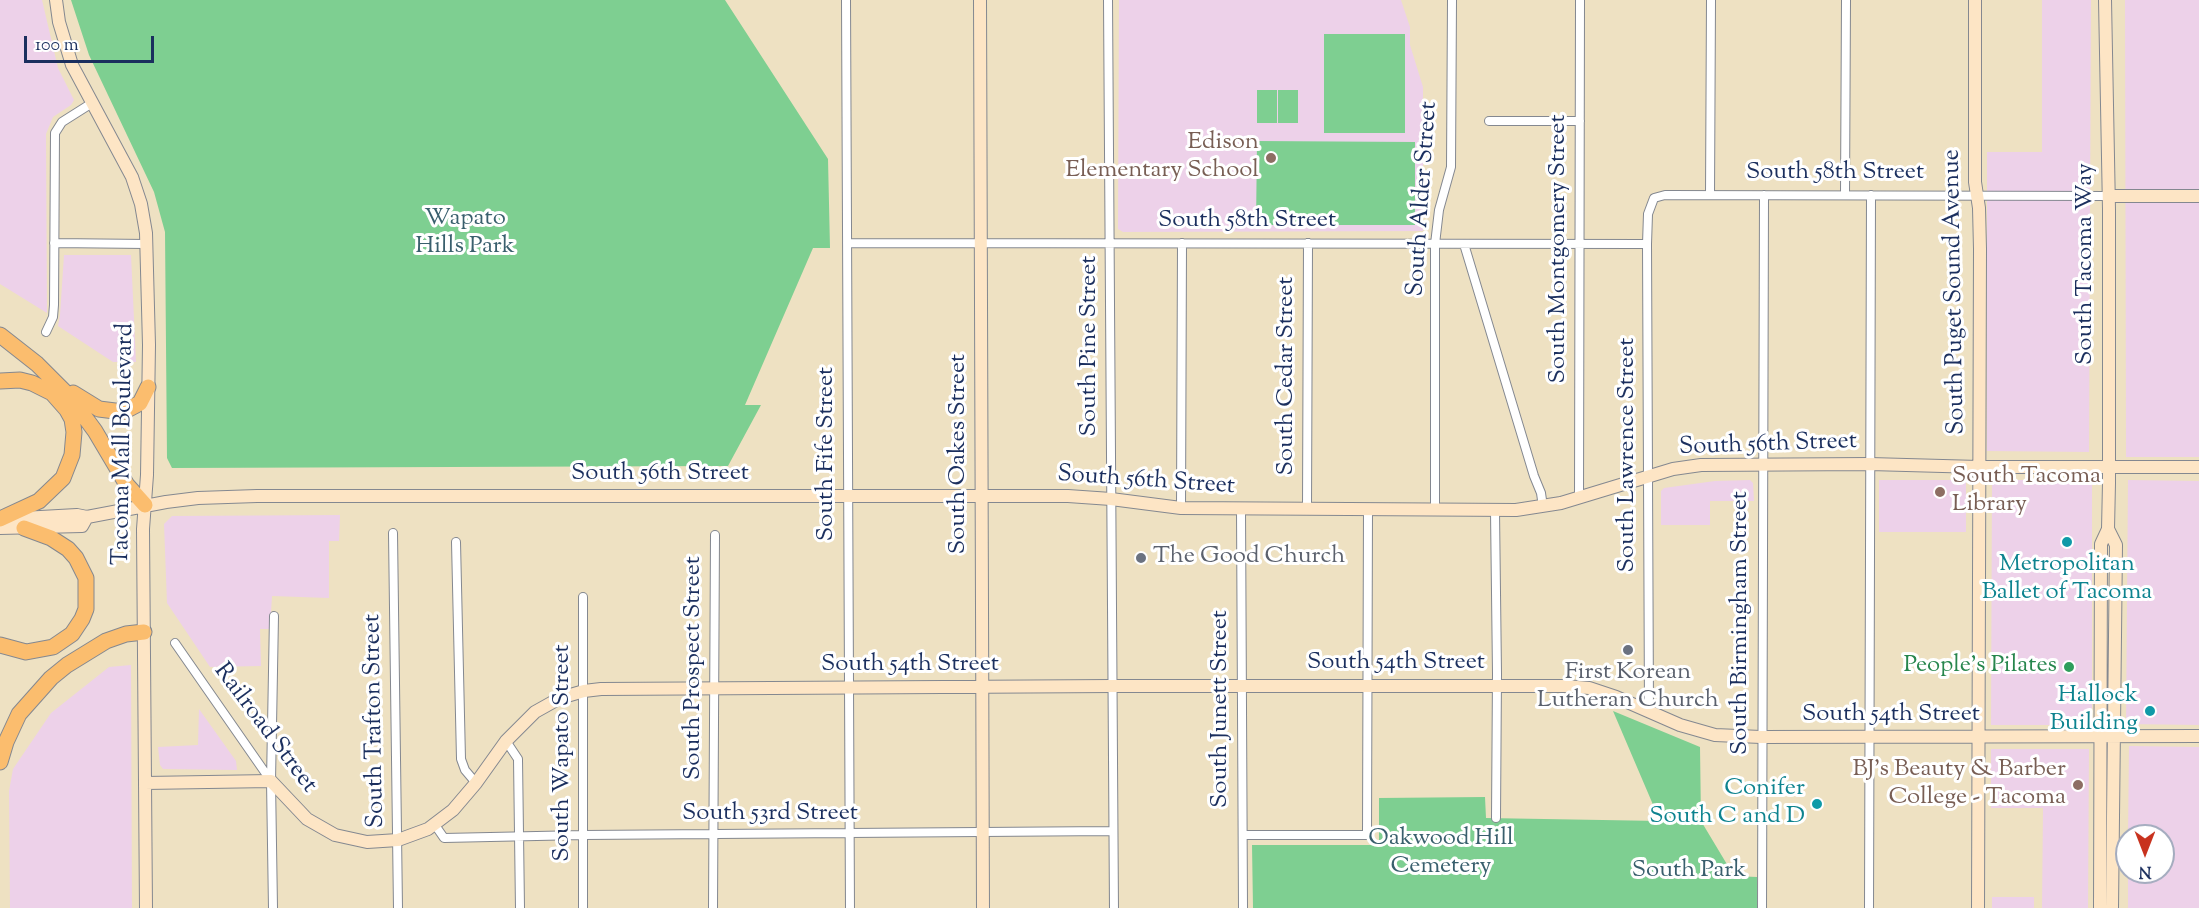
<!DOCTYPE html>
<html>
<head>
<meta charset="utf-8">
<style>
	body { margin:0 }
	#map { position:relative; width:2199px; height:908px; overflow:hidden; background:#eee1c2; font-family:"Sorts Mill Goudy",serif }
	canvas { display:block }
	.north { position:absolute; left:2115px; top:824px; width:60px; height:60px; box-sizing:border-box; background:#fff; border:2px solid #a4acbf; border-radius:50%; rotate:180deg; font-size:16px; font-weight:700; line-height:24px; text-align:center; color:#1b2f5e }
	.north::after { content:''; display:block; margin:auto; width:21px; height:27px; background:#c8321e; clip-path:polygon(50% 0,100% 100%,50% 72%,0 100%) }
	.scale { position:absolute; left:24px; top:36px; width:130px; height:27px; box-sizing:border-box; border:3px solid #1b2f5e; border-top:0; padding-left:8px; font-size:18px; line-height:21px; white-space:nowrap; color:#1b2f5e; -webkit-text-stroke:4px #fff; paint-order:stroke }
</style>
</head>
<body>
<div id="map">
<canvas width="2199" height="908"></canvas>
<div class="north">N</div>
<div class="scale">100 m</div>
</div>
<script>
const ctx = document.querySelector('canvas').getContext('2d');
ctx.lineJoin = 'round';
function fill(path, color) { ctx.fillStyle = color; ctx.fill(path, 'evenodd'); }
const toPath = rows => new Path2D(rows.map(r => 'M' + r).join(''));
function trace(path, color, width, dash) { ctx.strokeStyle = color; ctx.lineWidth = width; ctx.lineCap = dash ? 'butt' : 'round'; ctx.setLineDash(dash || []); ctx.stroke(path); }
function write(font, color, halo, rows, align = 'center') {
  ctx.font = font + ' "Sorts Mill Goudy",serif'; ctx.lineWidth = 6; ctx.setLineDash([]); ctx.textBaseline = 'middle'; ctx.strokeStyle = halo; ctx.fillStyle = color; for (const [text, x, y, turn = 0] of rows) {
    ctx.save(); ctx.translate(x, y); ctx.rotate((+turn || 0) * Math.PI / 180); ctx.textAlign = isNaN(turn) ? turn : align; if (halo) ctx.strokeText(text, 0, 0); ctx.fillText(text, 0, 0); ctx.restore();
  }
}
const built = toPath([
	[0,0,42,0,58,68,74,100,71,105,53,117,46,134,47,313,0,284],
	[1119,0,1401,0,1410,27,1410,45,1423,87,1423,231,1123,232,1118,229],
	[2042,0,2091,0,2089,452,1987,451,1987,152,2042,152],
	[2125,0,2199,0,2199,457,2126,457],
	[64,255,131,255,136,362,113,362,58,326,60,315],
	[1750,480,1753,483,1754,501,1710,501,1710,525,1661,525,1661,491,1664,488,1715,481],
	[1879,480,1966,480,1966,532,1879,532],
	[1992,480,2092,480,2092,725,1991,725],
	[2128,480,2199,481,2199,725,2126,724],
	[340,515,339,541,329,541,329,598,272,596,270,629,260,629,261,666,210,667,167,603,164,524,172,516],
	[131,665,132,908,10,908,9,791,13,769,51,713,109,667],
	[199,709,236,761,237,770,163,769,160,765,158,747,198,745],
	[2129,746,2199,747,2199,908,2128,908,2128,872,2163,872,2163,836,2128,836],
	[1991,749,2089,749,2088,908,2042,908,2043,808,1991,808],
	[1992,897,2034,897,2034,908,1992,908]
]);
const green = toPath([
	[71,0,725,0,828,159,830,248,813,248,745,405,761,405,728,466,172,468,167,458,165,232,154,192,89,55],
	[1324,34,1405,34,1405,133,1324,133],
	[1257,90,1277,90,1277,123,1257,123],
	[1278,90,1298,90,1298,123,1278,123],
	[1257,141,1415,142,1415,225,1256,225],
	[1613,711,1700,747,1701,821,1734,876,1757,877,1757,908,1253,908,1252,845,1379,845,1379,798,1485,797,1486,818,1660,821]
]);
const street = toPath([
	[846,0,850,908],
	[1108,0,1114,908],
	[1489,121,1580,121],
	[1710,195,1711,0],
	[1845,195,1846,0],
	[54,243,147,244],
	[847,243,1647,244],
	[1464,244,1534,476,1541,493,1543,507],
	[46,332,53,317,54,305,55,133,62,122,92,103],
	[1579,498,1580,0],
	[1181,508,1182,243],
	[1307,508,1308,243],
	[1435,508,1435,244,1439,210,1451,167,1452,0],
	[1241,509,1243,908],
	[1495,511,1497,674,1496,818],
	[393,533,398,908],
	[456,542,461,759,465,770,476,783],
	[175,643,271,781],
	[1649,711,1647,244,1648,214,1654,198,1665,195,2109,196],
	[506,741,518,759,520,908],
	[435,825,444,838,583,835,1113,831],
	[1243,835,1367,835,1368,508],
	[273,908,271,781,274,616],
	[583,908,583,597],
	[713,908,715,535],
	[1762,908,1764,195],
	[1869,908,1871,195]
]);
const secondary = toPath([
	[56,0,59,22,72,65,132,177,141,204,146,233,149,345,147,475,143,529,146,908],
	[980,0,983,908],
	[1975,0,1975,182,1979,208,1980,249,1978,908],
	[2109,196,2199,196],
	[4,519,77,515,87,517,166,502,198,498,257,496,1068,496,1111,499,1181,508,1516,510,1561,503,1673,469,1701,465,1870,464,1979,467,2199,467],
	[0,528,82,526,87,517],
	[2108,529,2116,545,2112,908],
	[145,783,271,781,307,819,335,835,367,842,398,840,428,829,453,810,476,783,506,741,535,712,560,698,584,691,601,689,1113,686,1565,686,1589,688,1616,697,1680,725,1715,735,1761,737,2199,736],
	[2100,908,2101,544,2108,529,2109,483,2109,210,2105,0]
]);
const highway = toPath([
	[0,335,37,364,70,397,95,431,127,485,145,505],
	[0,381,20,380,32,383,52,393,67,410,72,419,74,432,72,455,63,478,39,501,0,519],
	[73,393,99,409,123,412,140,403,148,387],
	[0,645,26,652,53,647,72,634,82,619,86,609,86,578,76,558,68,549,51,538,24,528],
	[0,762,6,742,19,714,51,678,67,665,106,641,126,634,144,632]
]);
const markers = [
	[1271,158,6,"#8d6e63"],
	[1940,492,6,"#8d6e63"],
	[2067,542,6,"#0f9aa8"],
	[1141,558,6,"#6b7280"],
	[1628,650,6,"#6b7280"],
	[2069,667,6,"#2e9e5b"],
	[2150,711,6,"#0f9aa8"],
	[2078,785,6,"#8d6e63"],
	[1817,804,6,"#0f9aa8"]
];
const educationNames = [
	["Edison",1259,144],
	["Elementary School",1259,172],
	["South Tacoma",1952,478,"left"],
	["Library",1952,506,"left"],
	["BJ's Beauty & Barber",2066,771],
	["College - Tacoma",2066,799]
];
const streetNames = [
	["South 58th Street",1835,174],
	["South Alder Street",1424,199,-86],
	["South 58th Street",1247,222],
	["South Montgomery Street",1560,249,-90],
	["South Tacoma Way",2087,264,-90],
	["South Puget Sound Avenue",1956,292,-91],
	["South Pine Street",1091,346,-90],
	["South Cedar Street",1288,376,-90],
	["Tacoma Mall Boulevard",125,444,-89],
	["South 56th Street",1768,446,-2],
	["South Fife Street",828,454,-90],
	["South Oakes Street",960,454,-90],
	["South Lawrence Street",1629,455,-90],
	["South 56th Street",660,475],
	["South 56th Street",1146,482,4],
	["South Birmingham Street",1742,623,-90],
	["South 54th Street",1396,664],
	["South 54th Street",910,666],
	["South Prospect Street",695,668,-90],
	["South Junett Street",1222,709,-90],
	["South 54th Street",1891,716],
	["South Trafton Street",376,721,-91],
	["Railroad Street",264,729,53],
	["South Wapato Street",564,753,-90],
	["South 53rd Street",770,815]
];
const parkNames = [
	["Wapato",465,220],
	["Hills Park",465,248],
	["Oakwood Hill",1441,840],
	["Cemetery",1441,868],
	["South Park",1689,872]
];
const worshipNames = [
	["The Good Church",1153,558],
	["First Korean",1628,674,"center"],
	["Lutheran Church",1628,702,"center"]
];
const cultureNames = [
	["Metropolitan",2067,566,"center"],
	["Ballet of Tacoma",2067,594,"center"],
	["Hallock",2138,697],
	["Building",2138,725],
	["Conifer",1805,790],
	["South C and D",1805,818]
];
const leisureNames = [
	["People's Pilates",2057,667]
];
fill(built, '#edd1e9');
fill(green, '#7ecf91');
trace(street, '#848890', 10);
trace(secondary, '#848890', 14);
trace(highway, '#848890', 17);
trace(street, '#fff', 8);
trace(secondary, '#fde5c5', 12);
trace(highway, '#fbbd6e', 15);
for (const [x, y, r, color] of markers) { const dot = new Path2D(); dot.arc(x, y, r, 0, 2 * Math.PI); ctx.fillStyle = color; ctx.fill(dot); trace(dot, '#fff', 2); }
write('24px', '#785e54', '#fff', educationNames, 'right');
write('24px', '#1b2f5e', '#fff', streetNames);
write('24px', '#395f6d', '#fff', parkNames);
write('24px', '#5b616d', '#fff', worshipNames, 'left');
write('24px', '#0d838f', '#fff', cultureNames, 'right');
write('24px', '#27864d', '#fff', leisureNames, 'right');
</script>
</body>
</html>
